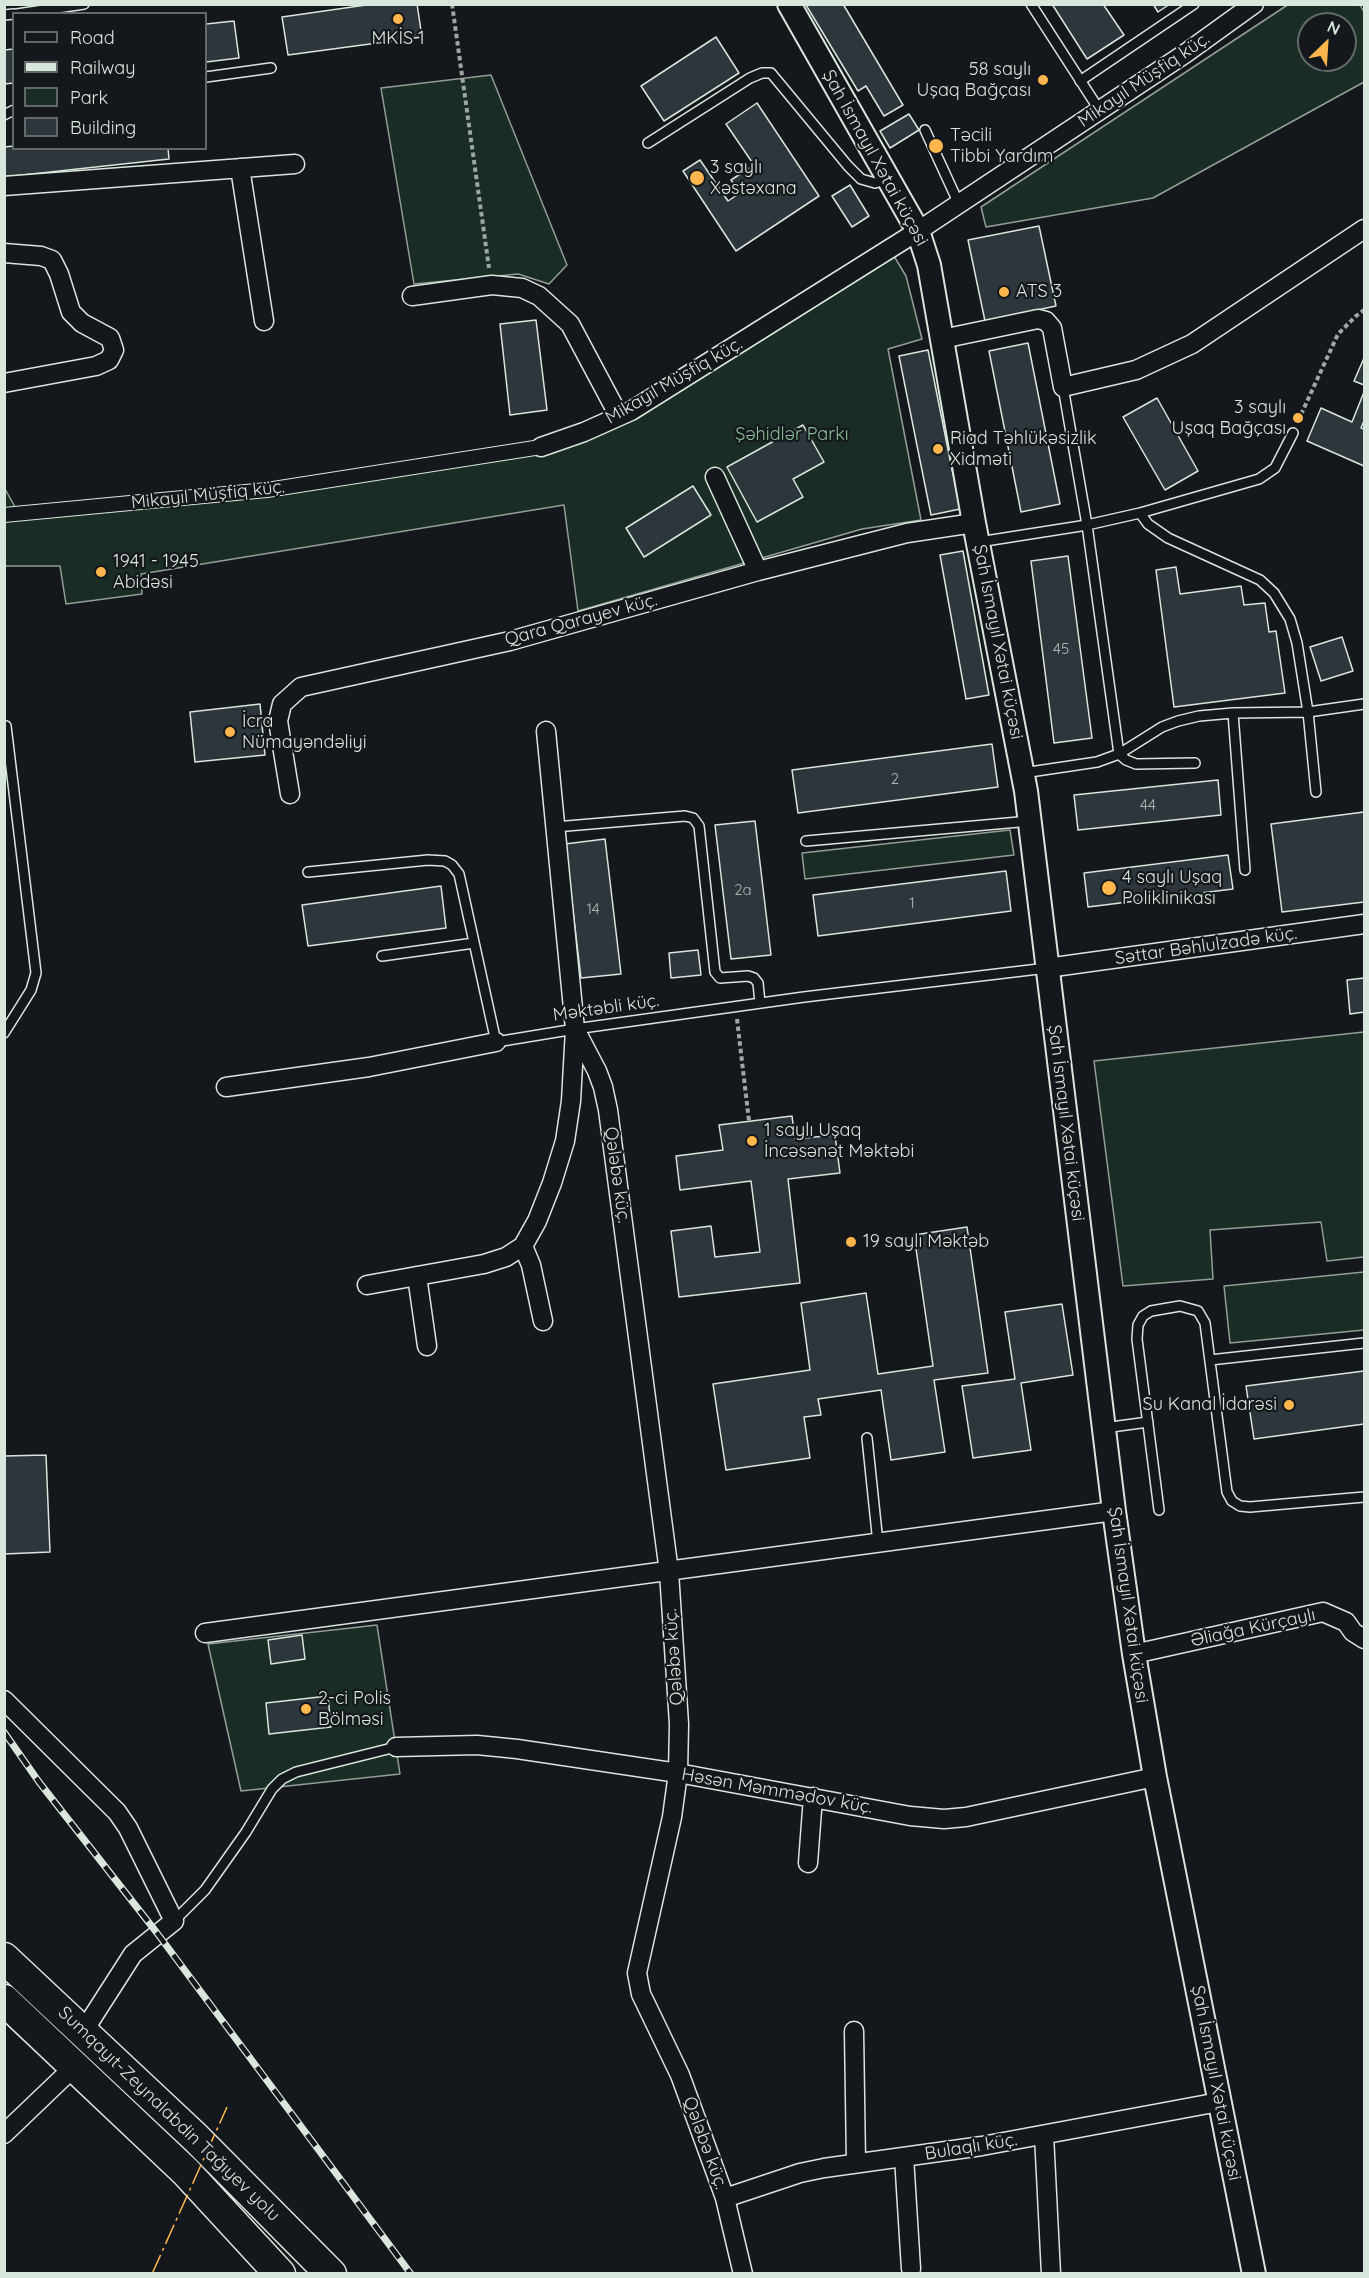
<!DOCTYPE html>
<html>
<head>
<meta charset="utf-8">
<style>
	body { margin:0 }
	#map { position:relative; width:1369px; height:2278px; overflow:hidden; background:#14181c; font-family:Quicksand,sans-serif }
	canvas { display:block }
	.frame { position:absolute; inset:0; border:6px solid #d8e6dc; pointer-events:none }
	.legend { position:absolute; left:12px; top:12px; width:195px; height:138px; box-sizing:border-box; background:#14181c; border:2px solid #626a69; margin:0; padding:8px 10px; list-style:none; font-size:18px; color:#d8e6dc }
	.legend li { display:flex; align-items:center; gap:12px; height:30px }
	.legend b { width:30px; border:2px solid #626a69 }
	.north { position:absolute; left:1297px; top:12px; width:60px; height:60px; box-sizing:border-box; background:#14181c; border:2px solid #626a69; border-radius:50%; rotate:25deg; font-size:16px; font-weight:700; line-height:24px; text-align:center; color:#d8e6dc }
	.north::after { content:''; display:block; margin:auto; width:21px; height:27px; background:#ffb74d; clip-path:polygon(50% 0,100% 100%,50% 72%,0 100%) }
</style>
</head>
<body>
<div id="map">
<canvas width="1369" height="2278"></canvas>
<div class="frame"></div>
<ul class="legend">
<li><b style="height:8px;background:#14181c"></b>Road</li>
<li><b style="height:8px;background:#d8e6dc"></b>Railway</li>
<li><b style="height:16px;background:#1a2d24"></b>Park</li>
<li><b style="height:16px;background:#2c363c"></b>Building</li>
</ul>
<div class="north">N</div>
</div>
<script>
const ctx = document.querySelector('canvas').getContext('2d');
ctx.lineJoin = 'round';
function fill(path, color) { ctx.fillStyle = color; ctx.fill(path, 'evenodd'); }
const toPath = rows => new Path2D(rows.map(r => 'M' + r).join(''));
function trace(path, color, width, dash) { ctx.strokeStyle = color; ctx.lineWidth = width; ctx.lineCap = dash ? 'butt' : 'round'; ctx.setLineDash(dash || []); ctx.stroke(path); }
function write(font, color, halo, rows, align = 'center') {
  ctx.font = font + ' Quicksand,sans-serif'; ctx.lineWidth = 4.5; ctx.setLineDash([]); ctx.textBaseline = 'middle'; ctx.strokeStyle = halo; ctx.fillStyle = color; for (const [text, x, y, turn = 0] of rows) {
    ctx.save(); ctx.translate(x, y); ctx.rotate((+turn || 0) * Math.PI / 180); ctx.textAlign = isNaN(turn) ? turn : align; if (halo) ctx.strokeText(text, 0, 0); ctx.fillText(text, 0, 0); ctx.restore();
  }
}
const green = toPath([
	[1289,4,1360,5,1364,12,1364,82,1153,198,986,227,981,207,1289,4],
	[1309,24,1345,24,1345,60,1309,60,1309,24],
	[491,75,567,265,549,284,518,274,414,284,381,88,491,75],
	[891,251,906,276,922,339,888,349,921,520,862,529,578,611,564,505,141,574,142,594,66,604,60,566,5,566,5,489,19,514,267,490,474,456,584,432,891,251],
	[1010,830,1014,855,805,879,802,853,1010,830],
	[1364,1032,1364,1257,1327,1261,1321,1222,1210,1230,1213,1279,1123,1286,1094,1061,1364,1032],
	[1364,1272,1364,1330,1230,1343,1224,1286,1364,1272],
	[377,1625,400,1774,241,1791,208,1644,377,1625]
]);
const building = toPath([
	[373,4,417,4,422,37,288,55,282,17,373,4],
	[807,4,843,4,903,105,884,116,866,86,858,91,806,5,807,4],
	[1052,4,1103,4,1124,35,1087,59,1052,4],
	[1153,4,1170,4,1158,12,1153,4],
	[234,21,239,58,206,62,206,24,234,21],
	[716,37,739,73,664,121,641,86,716,37],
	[14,49,14,83,4,84,4,50,14,49],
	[757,103,819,196,736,251,683,171,700,160,728,201,740,193,731,180,754,165,726,124,757,103],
	[909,114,919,130,890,148,880,131,909,114],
	[14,146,14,148,168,148,169,159,4,177,4,147,14,146],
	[850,185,869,216,852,227,832,196,850,185],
	[1039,226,1056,306,985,321,968,240,1039,226],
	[536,320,547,410,510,415,500,324,536,320],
	[1028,343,1060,504,1021,512,989,351,1028,343],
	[928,350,960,509,931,515,899,356,928,350],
	[1364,358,1364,385,1354,381,1364,358],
	[1364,392,1364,421,1361,428,1364,429,1364,466,1307,441,1321,408,1352,422,1364,392],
	[1157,398,1198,471,1165,490,1123,417,1157,398],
	[803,425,824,462,793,479,803,497,757,522,727,467,803,425],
	[693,486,711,515,644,557,626,528,693,486],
	[963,551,989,695,966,699,940,555,963,551],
	[1068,556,1092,738,1054,743,1031,561,1068,556],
	[1176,567,1180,594,1241,586,1244,605,1265,603,1269,632,1276,631,1285,693,1174,707,1156,570,1176,567],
	[1342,637,1353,671,1321,681,1310,647,1342,637],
	[260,704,265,755,195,762,190,712,260,704],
	[992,744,998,787,798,813,792,770,992,744],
	[1218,780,1221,815,1078,830,1074,795,1218,780],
	[1364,812,1364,902,1282,912,1271,824,1364,812],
	[755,821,771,955,731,959,715,825,755,821],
	[605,839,621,974,581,978,565,844,605,839],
	[1228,855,1233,889,1088,907,1084,873,1228,855],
	[1006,871,1011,911,818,936,813,895,1006,871],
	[441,886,446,928,308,946,302,905,441,886],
	[698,950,701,975,671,978,669,953,698,950],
	[1364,978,1364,1012,1350,1014,1347,980,1364,978],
	[792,1116,795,1139,835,1135,840,1173,788,1179,800,1283,679,1297,671,1231,711,1226,715,1257,760,1252,751,1181,680,1190,676,1156,723,1150,719,1125,792,1116],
	[967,1227,988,1373,934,1380,945,1452,891,1460,881,1390,818,1399,821,1415,804,1417,810,1458,726,1470,713,1384,810,1370,801,1303,866,1293,878,1374,933,1366,914,1235,967,1227],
	[1062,1304,1073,1375,1021,1383,1031,1450,973,1458,962,1386,1015,1379,1005,1312,1062,1304],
	[1364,1371,1364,1424,1254,1439,1246,1386,1364,1371],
	[46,1455,50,1552,4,1554,4,1456,46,1455],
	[302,1635,305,1659,271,1664,268,1640,302,1635],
	[328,1696,331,1727,269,1734,266,1703,328,1696]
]);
const path = toPath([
	[452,4,489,268],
	[1298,421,1338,334,1356,316,1364,310],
	[737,1019,749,1121]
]);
const service = toPath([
	[1031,4,1100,111],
	[17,14,84,4],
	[4,15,14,14],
	[206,77,271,68],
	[1080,81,1194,4],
	[4,115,14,110],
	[925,130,959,204],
	[648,143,750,78,762,73,771,73,848,166,861,179,875,183,888,179],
	[1140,513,1259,479,1275,468,1293,433],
	[979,542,1087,525,1140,513,1148,524,1168,538,1260,580,1274,593,1290,619,1297,643,1308,712,1316,792],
	[1233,713,1245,870],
	[1195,763,1136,764,1126,760,1119,754,1162,727,1178,721,1199,716,1233,713,1308,712,1364,704],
	[1023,773,1097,762,1119,754,1087,525,1063,387],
	[555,827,685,816,693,818,699,826,715,972,720,978,748,976,754,978,758,983,760,1003],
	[806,841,1030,821],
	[308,872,428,860,445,861,452,865,459,874,496,1042,575,1029,804,997,1047,968],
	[382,956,474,943],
	[4,1033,31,990,36,973,6,726],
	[1210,1360,1364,1343],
	[1104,1428,1148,1422],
	[867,1438,878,1543],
	[1159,1510,1137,1339,1138,1325,1143,1316,1151,1311,1180,1306,1198,1311,1205,1323,1227,1492,1232,1501,1240,1506,1250,1507,1364,1497],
	[174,1921,205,1890,246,1832,272,1789,282,1779,296,1772,396,1747]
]);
const pedestrian = toPath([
	[4,515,267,490,541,447]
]);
const minor = toPath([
	[240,168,264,321],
	[4,186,295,164],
	[4,253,41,256,52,260,59,274,71,312,82,323,110,338,114,350,109,360,96,366,4,383],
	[412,296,492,285,522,288,539,296,570,324,619,416],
	[942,339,1038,319,1046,321,1052,328,1063,387,1136,370,1192,344,1364,229],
	[541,447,584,432,631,411,918,231,1186,53,1254,4],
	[715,477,758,571],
	[290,794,278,721,282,704,301,687,510,641,758,571,907,533,974,523],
	[1047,968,1364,924],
	[575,1029,597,1071,603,1087,608,1110,669,1572,679,1724,678,1773,672,1817,637,1973,641,1994,680,2075,725,2198,743,2274],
	[226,1087,369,1067,496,1042],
	[523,1246,531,1265,543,1321],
	[417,1276,427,1346],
	[367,1285,484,1264,506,1257,523,1246,537,1221,552,1183,565,1141,571,1101,575,1029,546,731],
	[205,1633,1114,1511],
	[1134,1654,1323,1612,1346,1622,1353,1632,1364,1639],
	[4,1700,117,1812,128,1828,174,1921,133,1954,83,2032],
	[396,1747,477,1745,517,1749,678,1773,910,1816,944,1819,966,1817,1155,1777],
	[808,1863,813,1797],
	[854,2031,856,2163],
	[4,2134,75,2066],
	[1044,2135,1051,2274],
	[904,2157,911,2269],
	[725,2198,800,2173,824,2168,982,2146,1219,2102]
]);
const tertiary = toPath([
	[789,4,918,231,929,265,974,523,1026,791,1114,1511,1134,1654,1155,1777,1254,2274]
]);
const primary = toPath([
	[4,1958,196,2138,331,2274],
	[4,2000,186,2172,280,2274]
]);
const rail = toPath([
	[4,1732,39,1782,157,1933,411,2274]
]);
const power = toPath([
	[152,2274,227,2107]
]);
const markers = [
	[398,19,6,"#ffb74d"],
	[1043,80,6,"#ffb74d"],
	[936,146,8,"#ffb74d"],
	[697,178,8,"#ffb74d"],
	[1004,292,6,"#ffb74d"],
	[1298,418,6,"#ffb74d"],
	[938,449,6,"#ffb74d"],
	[101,572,6,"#ffb74d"],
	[230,732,6,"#ffb74d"],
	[1109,888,8,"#ffb74d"],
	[752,1141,6,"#ffb74d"],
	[851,1242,6,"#ffb74d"],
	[1289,1405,6,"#ffb74d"],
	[306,1709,6,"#ffb74d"]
];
const numberNames = [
	["45",1061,649],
	["2",895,779],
	["44",1148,805],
	["2a",743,890],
	["1",912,903],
	["14",593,909]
];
const poiNames = [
	["MKİS 1",398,39,"center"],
	["58 saylı",1031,70,"right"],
	["Uşaq Bağçası",1031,91,"right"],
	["Təcili",950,136],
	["Tibbi Yardım",950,157],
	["3 saylı",710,168],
	["Xəstəxana",710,189],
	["ATS 3",1016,292],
	["3 saylı",1286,408,"right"],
	["Uşaq Bağçası",1286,429,"right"],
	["Riad Təhlükəsizlik",950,439],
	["Xidməti",950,460],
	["1941 - 1945",113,562],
	["Abidəsi",113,583],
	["İcra",242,722],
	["Nümayəndəliyi",242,743],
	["4 saylı Uşaq",1122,878],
	["Poliklinikası",1122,899],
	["1 saylı Uşaq",764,1131],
	["İncəsənət Məktəbi",764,1152],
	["19 saylı Məktəb",863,1242],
	["Su Kanal İdarəsi",1277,1405,"right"],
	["2-ci Polis",318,1699],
	["Bölməsi",318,1720]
];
const streetNames = [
	["Mikayıl Müşfiq küç.",1144,80,-34],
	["Şah İsmayıl Xətai küçəsi",875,158,61],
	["Mikayıl Müşfiq küç.",674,381,-30],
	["Mikayıl Müşfiq küç.",208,495,-6],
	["Qara Qarayev küç.",581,620,-15],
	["Şah İsmayıl Xətai küçəsi",998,642,79],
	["Səttar Bəhlulzadə küç.",1206,946,-8],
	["Məktəbli küç.",606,1008,-8],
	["Şah İsmayıl Xətai küçəsi",1066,1123,83],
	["Qələbə küç.",617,1175,82],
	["Şah İsmayıl Xətai küçəsi",1128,1605,82],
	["Əliağa Kürçaylı",1253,1628,-12],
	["Qələbə küç.",674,1657,-94],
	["Həsən Məmmədov küç.",777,1791,10],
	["Şah İsmayıl Xətai küçəsi",1216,2083,79],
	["Sumqayıt-Zeynalabdin Tağıyev yolu",169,2114,44],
	["Qələbə küç.",705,2143,70],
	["Bulaqlı küç.",971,2147,-9]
];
const parkNames = [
	["Şəhidlər Parkı",792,435]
];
fill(green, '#1a2d24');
trace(green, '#939e99', 1.5);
fill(building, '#2c363c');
trace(building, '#d8e6dc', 1.5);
trace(service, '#d8e6dc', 12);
trace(pedestrian, '#d8e6dc', 16);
trace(minor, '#d8e6dc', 21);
trace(tertiary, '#d8e6dc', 26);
trace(primary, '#d8e6dc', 33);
trace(path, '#9da8a2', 4, [4.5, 3]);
trace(service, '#14181c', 9);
trace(pedestrian, '#14181c', 14);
trace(minor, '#14181c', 18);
trace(tertiary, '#14181c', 22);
trace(primary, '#14181c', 30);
trace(rail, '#d8e6dc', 7);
trace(rail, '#14181c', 4.5, [14]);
trace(power, '#ffb74d', 1.5, [21, 4.5, 3, 4.5]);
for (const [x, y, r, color] of markers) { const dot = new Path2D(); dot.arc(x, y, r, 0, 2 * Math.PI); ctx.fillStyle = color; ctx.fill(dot); trace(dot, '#14181c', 2); }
write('15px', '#adbab4', null, numberNames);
write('18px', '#d8e6dc', '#14181c', poiNames, 'left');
write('18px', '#d8e6dc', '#14181c', streetNames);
write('18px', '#8ac095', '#14181c', parkNames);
</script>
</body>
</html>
